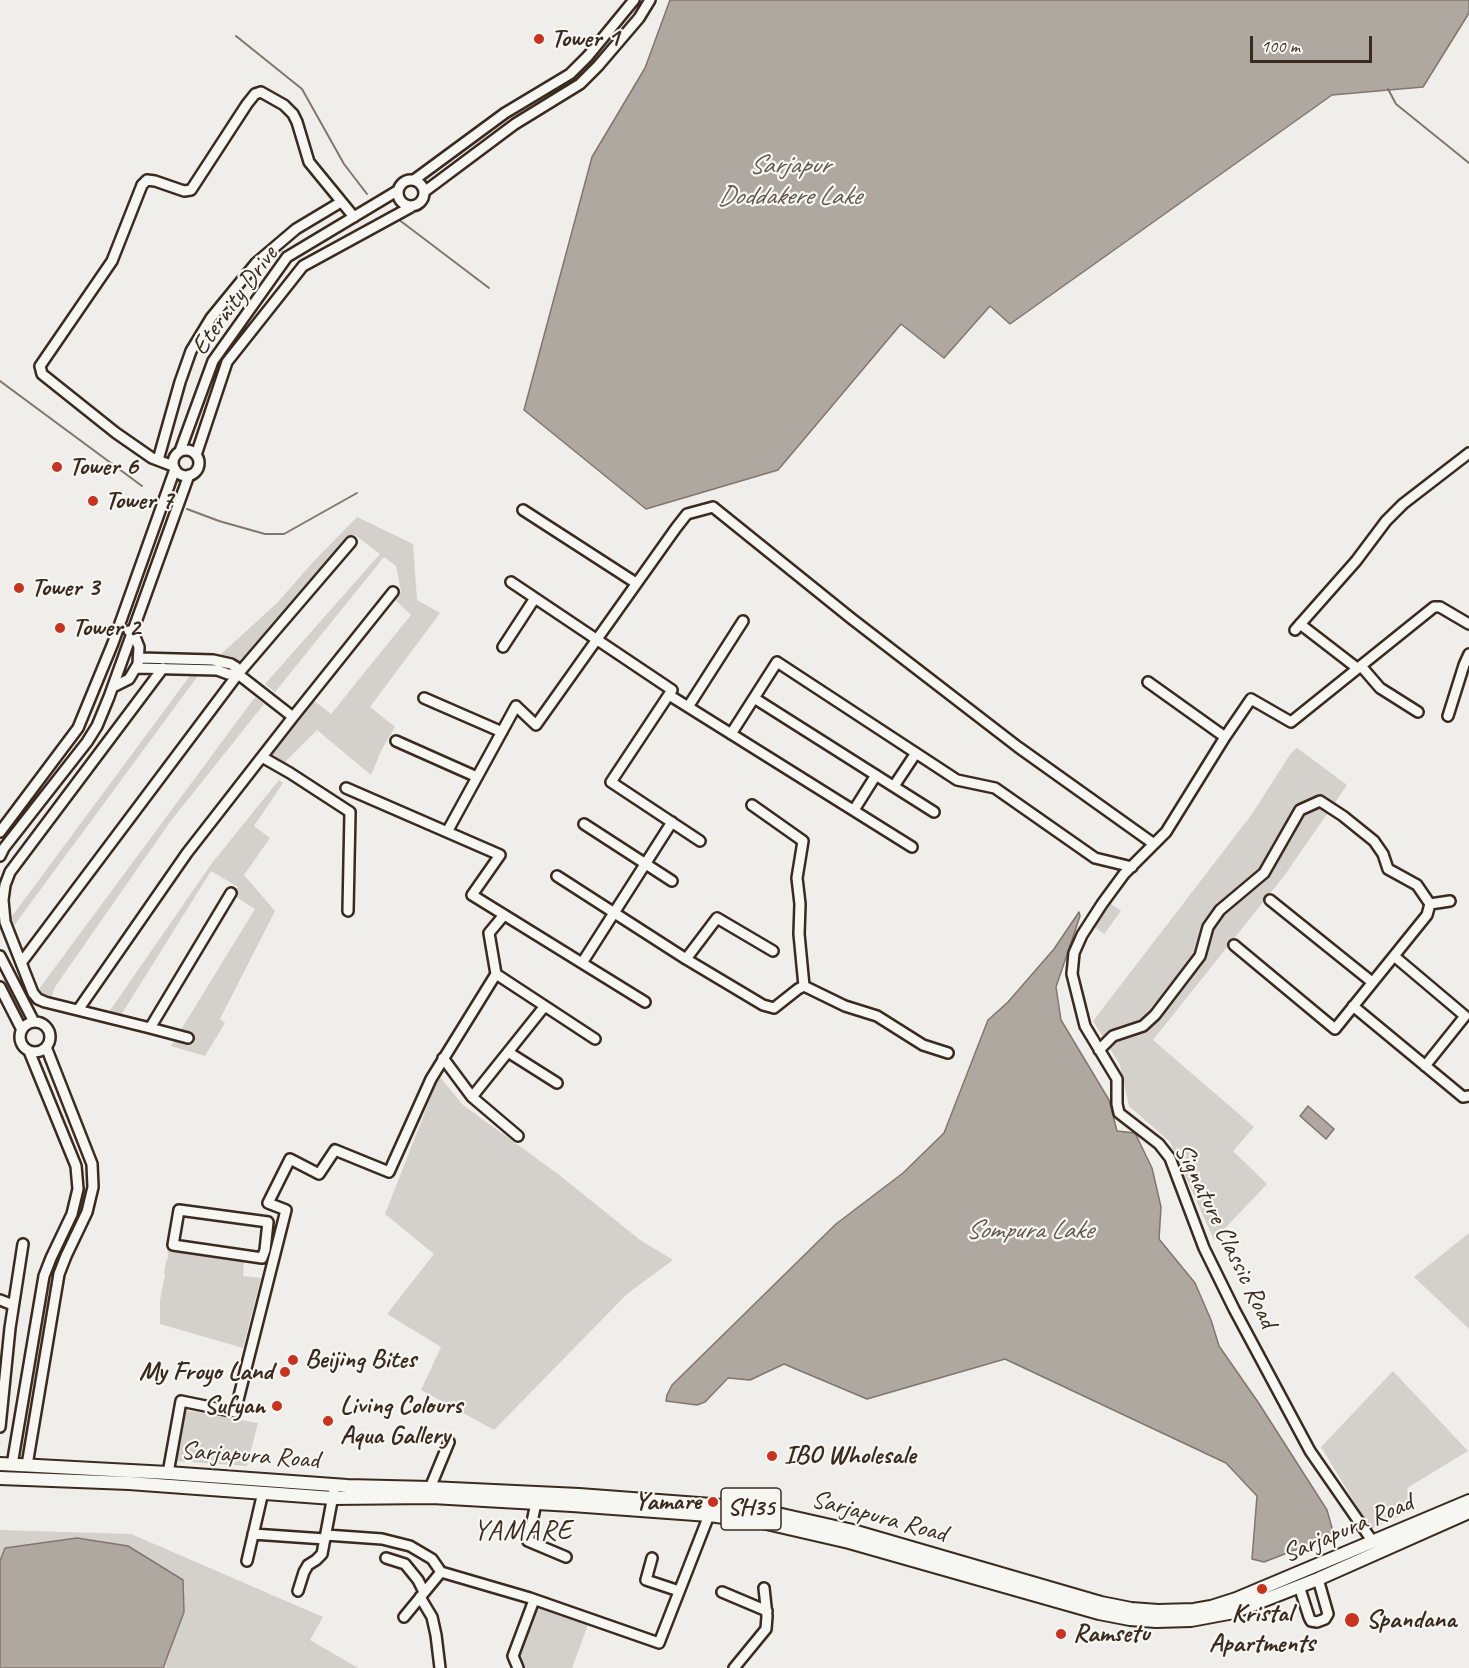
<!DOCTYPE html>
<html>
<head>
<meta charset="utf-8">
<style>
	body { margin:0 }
	#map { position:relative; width:1469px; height:1668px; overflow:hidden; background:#efeeea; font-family:Caveat,sans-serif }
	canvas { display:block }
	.scale { position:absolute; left:1250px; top:36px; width:122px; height:27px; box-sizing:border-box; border:3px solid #3b2a1e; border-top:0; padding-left:8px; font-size:18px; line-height:21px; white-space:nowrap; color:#3b2a1e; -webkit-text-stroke:4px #f6f6f2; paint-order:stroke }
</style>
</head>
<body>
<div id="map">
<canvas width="1469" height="1668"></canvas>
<div class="scale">100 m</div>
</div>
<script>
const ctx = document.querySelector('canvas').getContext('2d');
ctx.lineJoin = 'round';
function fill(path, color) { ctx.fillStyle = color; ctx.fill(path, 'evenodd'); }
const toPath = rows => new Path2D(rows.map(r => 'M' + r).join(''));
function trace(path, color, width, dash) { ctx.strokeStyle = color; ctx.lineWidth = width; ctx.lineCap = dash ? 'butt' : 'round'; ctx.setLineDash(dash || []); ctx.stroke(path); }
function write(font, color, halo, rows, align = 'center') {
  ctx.font = font + ' Caveat,sans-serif'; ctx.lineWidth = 4.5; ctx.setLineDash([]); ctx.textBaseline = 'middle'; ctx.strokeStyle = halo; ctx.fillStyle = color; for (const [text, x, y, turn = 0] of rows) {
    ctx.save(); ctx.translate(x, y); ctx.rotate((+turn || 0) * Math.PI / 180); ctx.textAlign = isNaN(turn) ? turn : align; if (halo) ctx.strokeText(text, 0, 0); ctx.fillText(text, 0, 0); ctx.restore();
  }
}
const green = toPath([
	[357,517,413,544,417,600,440,613,370,707,395,727,382,749,371,775,317,730,284,763,271,756,313,700,331,714,411,615,394,599,401,591,396,566,384,557,275,692,265,684,380,554,355,535,240,665,230,659,219,656,277,603,314,561],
	[192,673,200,673,13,927,10,919],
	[255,697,264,704,170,822,55,987,51,998,44,996,39,989],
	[1297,748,1347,785,1284,876,1153,1040,1254,1127,1233,1151,1267,1184,1214,1240,1170,1142,1129,1106,1120,1065,1093,1021,1252,814,1291,753],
	[279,780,283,783,254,826,270,838,244,875,275,911,220,1019,225,1023,205,1056,171,1046,255,909,233,895,238,887,211,871,121,1015,109,1012,212,863],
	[1110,903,1121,911,1104,934,1093,926],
	[439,1076,463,1105,558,1174,640,1240,673,1260,627,1294,494,1430,421,1390,441,1347,387,1314,434,1254,385,1214],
	[1469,1233,1469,1329,1414,1277],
	[167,1247,244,1258,243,1276,261,1278,243,1348,160,1324,160,1300,165,1275,164,1273,166,1262,168,1257],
	[1393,1371,1468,1451,1407,1488,1415,1509,1371,1529,1321,1447],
	[184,1410,258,1423,247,1466,176,1461],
	[0,1530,131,1534,323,1617,310,1640,358,1668,0,1668],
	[535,1605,542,1605,589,1622,572,1668,523,1668,518,1660,520,1648]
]);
const water = toPath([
	[670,0,1469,0,1469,13,1423,87,1332,95,1010,324,990,306,944,358,901,324,778,470,646,509,524,410,592,157,645,68,670,0],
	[1079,912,1080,916,1056,987,1061,1020,1109,1100,1117,1131,1135,1133,1152,1168,1161,1207,1159,1239,1195,1283,1211,1320,1219,1346,1258,1402,1327,1510,1334,1535,1264,1562,1252,1559,1257,1496,1226,1463,1005,1359,867,1399,784,1364,750,1380,728,1378,705,1402,697,1405,666,1401,667,1395,672,1385,836,1224,903,1173,944,1133,988,1020,1008,1002,1054,949,1079,912],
	[1308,1106,1334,1129,1326,1139,1300,1116,1308,1106],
	[77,1538,128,1546,183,1580,184,1612,163,1668,0,1668,0,1561,5,1548,77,1538]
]);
const stream = toPath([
	[236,36,302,89,344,164,367,194],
	[1388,89,1396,104,1469,163],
	[398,219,489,288],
	[0,381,142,486],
	[187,509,219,521,265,534,284,534,357,493]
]);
const minor = toPath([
	'398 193a13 13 0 1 1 26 0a13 13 0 1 1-26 0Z',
	[414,180,505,113,570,74,588,56,634,0],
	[424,192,515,124,580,84,598,66,639,18,650,0],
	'173 463a13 13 0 1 1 26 0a13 13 0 1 1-26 0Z',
	[180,451,213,361,287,257,397,191],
	[196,455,227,362,303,266,411,207],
	[158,460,180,382,191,351,211,318,256,263,296,229,341,202],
	[173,466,152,458,116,433,42,374,40,366,112,261,142,185,147,180,155,181,184,191,191,190,247,104,255,94,261,92,284,105,293,114,297,122,309,162,354,217],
	[523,510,636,583],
	[511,582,672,690,611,782,700,841],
	[1300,624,1357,668],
	[1295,630,1356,561,1386,521,1403,504,1469,453],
	[503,647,535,598],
	[140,658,213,660,231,664,236,667,238,674,293,717,393,592],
	[1361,666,1380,688,1418,712],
	[137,668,217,670,228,674,238,674],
	[163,668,10,872,5,885,3,900,5,922,33,993,38,999,45,1002,150,1028,231,893],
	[1148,682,1225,737],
	[113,687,129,679,138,664,139,647,135,637,132,632,129,631],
	[669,695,912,847],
	[424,698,502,732],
	[754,698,934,812],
	[688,707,743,621],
	[1448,716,1464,665,1469,654],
	[731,734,777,662,957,780,995,788,1095,858,1132,867],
	[396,741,477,777],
	[262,757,290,773,350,812,348,911],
	[894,786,916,753],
	[346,788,500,855,472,895,645,1002],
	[752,805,803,841,797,878,800,904,799,934,804,986],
	[854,810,876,775],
	[584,824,672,881],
	[0,832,78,728,113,643,175,469],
	[447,832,516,706,536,725,676,528,687,514,713,507,852,619,1018,747,1154,844],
	[0,856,4,848,87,742,97,726,109,697,189,475],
	[557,876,686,959,763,1005,774,1008,798,989,804,986],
	[1270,900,1372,982],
	[1430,904,1450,901],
	[0,956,34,1022],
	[1394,956,1465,1016,1425,1066],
	[686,959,717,918,773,951],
	[21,963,238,674,351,542],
	[582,963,672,822],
	[496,974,595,1039],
	[804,986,845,1006,877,1016,923,1045,948,1053],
	[0,987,22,1030],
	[1353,1006,1463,1097,1469,1096],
	[78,1010,187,853,293,717],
	'20 1037a15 15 0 1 1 30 0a15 15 0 1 1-30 0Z',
	[150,1028,188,1038],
	[1099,1050,1113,1036,1143,1026,1155,1015,1200,956,1208,927,1220,910,1264,873,1300,810,1320,801,1343,816,1374,841,1383,854,1388,869,1417,885,1430,904,1427,915,1335,1029,1234,945],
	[508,1052,557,1083],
	[443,1058,472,1097,518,1136],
	[472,1097,544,1007],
	[179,1210,268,1222,265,1250,262,1258,173,1245,179,1210],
	[0,1300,13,1305],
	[0,1427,10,1328,23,1244],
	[12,1465,44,1276,51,1258,72,1214,78,1189,76,1166,29,1051],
	[27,1465,59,1274,66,1256,87,1212,93,1187,92,1164,46,1047],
	[168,1473,181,1401,235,1412,286,1210,268,1203,290,1159,319,1174,335,1150,389,1172,431,1079,496,974,489,933,504,915],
	[430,1488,449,1442],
	[536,1503,528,1541,566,1557],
	[253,1534,325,1539],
	[326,1535,382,1539,410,1546,432,1559,441,1572,530,1598,659,1643,711,1510],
	[1373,1542,1310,1451,1234,1309,1204,1248,1170,1158,1159,1144,1119,1113,1117,1104,1117,1079,1085,1026,1072,974,1074,953,1082,935,1102,904,1124,874,1166,832,1225,737,1251,699,1291,722,1434,607,1440,607,1469,624],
	[386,1558,405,1564,418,1580,424,1592],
	[652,1558,646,1580,679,1591],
	[247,1561,263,1492],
	[1299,1586,1309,1617,1311,1621,1317,1622,1325,1619,1328,1614,1318,1579],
	[298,1591,304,1572,308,1565,316,1560,322,1554,335,1485],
	[722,1592,767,1611],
	[420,1597,432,1617,436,1635,440,1668],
	[404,1617,441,1572],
	[518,1668,513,1656,534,1600],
	[734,1668,766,1629,767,1616,764,1588]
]);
const major = toPath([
	[0,1464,168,1473,347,1486,430,1488,579,1495,712,1505,764,1511,853,1531,1101,1603,1131,1609,1158,1611,1194,1610,1211,1607,1236,1599,1469,1501],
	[0,1478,129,1483,333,1498,432,1497,572,1505,709,1515,762,1522,849,1542,1099,1613,1130,1619,1156,1621,1191,1620,1234,1612,1318,1579,1469,1512]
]);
const markers = [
	[539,39,6,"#c8321e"],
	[57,467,6,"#c8321e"],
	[93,501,6,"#c8321e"],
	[19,588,6,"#c8321e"],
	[60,628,6,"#c8321e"],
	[293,1360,6,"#c8321e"],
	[285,1372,6,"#c8321e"],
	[277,1406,6,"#c8321e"],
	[328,1421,6,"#c8321e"],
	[772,1456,6,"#c8321e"],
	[713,1502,6,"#c8321e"],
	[1262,1589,6,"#c8321e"],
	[1352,1620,8,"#c8321e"],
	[1061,1634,6,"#c8321e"]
];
const shields = [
	[751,1509,60]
];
const shieldNames = [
	["SH35",751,1509]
];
const poiNames = [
	["Tower 1",551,39],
	["Tower 6",69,467],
	["Tower 7",105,501],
	["Tower 3",31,588],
	["Tower 2",72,628],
	["Beijing Bites",305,1360],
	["My Froyo Land",273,1372,"right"],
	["Sufyan",265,1406,"right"],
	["Living Colours",340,1406],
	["Aqua Gallery",340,1436],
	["IBO Wholesale",784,1456],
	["Yamare",701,1502,"right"],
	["Kristal",1262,1614,"center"],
	["Apartments",1262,1644,"center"],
	["Spandana",1366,1620],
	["Ramsetu",1073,1634]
];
const streetNames = [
	["Eternity Drive",235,301,-54],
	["Signature Classic Road",1225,1236,64],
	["Sarjapura Road",250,1456,4],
	["Sarjapura Road",879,1517,15],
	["Sarjapura Road",1348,1529,-23]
];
const waterNames = [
	["Sarjapur",789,166],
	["Doddakere Lake",789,197],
	["Sompura Lake",1029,1231]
];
const quarterNames = [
	["YAMARE",523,1532]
];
fill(green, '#d4d1cc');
fill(water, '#afa8a1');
trace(water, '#81766d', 1.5);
trace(stream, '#81766d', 2);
trace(minor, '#3b2a1e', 14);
trace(major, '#3b2a1e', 16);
trace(minor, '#f6f6f2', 9);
trace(major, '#f6f6f2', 12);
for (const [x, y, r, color] of markers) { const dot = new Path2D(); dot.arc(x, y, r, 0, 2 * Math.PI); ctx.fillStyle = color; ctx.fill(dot); trace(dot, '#f6f6f2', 2); }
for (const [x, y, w] of shields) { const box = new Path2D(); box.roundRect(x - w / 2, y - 21, w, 42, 4.5); ctx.fillStyle = '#f6f6f2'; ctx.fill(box); trace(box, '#3b2a1e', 1.5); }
write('bold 24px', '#3b2a1e', null, shieldNames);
write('bold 26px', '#3b2a1e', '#f6f6f2', poiNames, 'left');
write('26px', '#3b2a1e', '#f6f6f2', streetNames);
write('italic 27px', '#64564c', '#f6f6f2', waterNames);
ctx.letterSpacing = '1.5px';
write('28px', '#3b2a1e', '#f6f6f2', quarterNames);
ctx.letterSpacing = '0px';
</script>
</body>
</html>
